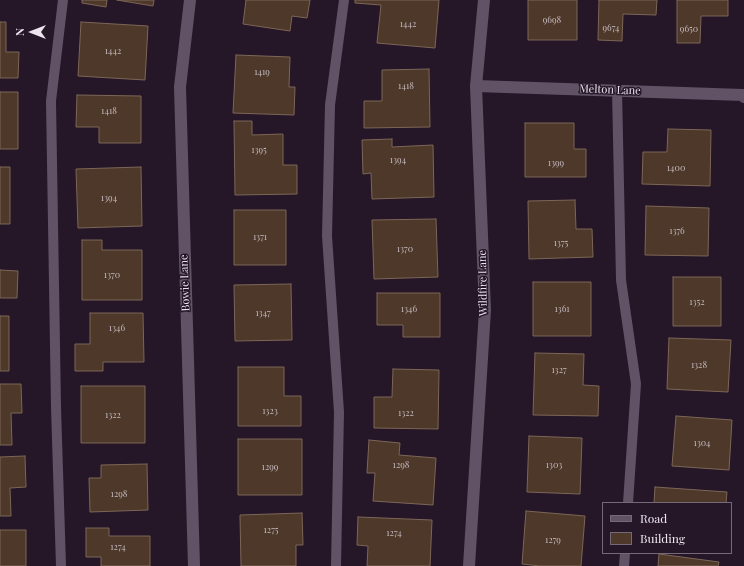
<!DOCTYPE html>
<html>
<head>
<meta charset="utf-8">
<style>
	body { margin:0 }
	#map { position:relative; width:744px; height:566px; overflow:hidden; background:#251728; font-family:"Playfair Display",serif }
	canvas { display:block }
	.legend { position:absolute; left:602px; top:502px; width:130px; height:52px; box-sizing:border-box; background:#251728; border:1px solid #756978; margin:0; padding:5px 7px; list-style:none; font-size:12px; color:#ede4f0 }
	.legend li { display:flex; align-items:center; gap:8px; height:20px }
	.legend b { width:20px; border:1px solid #756978 }
	.north { position:absolute; left:12px; top:12px; width:40px; height:40px; -webkit-text-stroke:3px #251728; paint-order:stroke; rotate:270deg; font-size:11px; font-weight:700; line-height:16px; text-align:center; color:#ede4f0 }
	.north::after { content:''; display:block; margin:auto; width:14px; height:18px; background:#ede4f0; clip-path:polygon(50% 0,100% 100%,50% 72%,0 100%) }
</style>
</head>
<body>
<div id="map">
<canvas width="744" height="566"></canvas>
<ul class="legend">
<li><b style="height:5px;background:#625266"></b>Road</li>
<li><b style="height:11px;background:#4d382a"></b>Building</li>
</ul>
<div class="north">N</div>
</div>
<script>
const ctx = document.querySelector('canvas').getContext('2d');
ctx.lineJoin = 'round';
function fill(path, color) { ctx.fillStyle = color; ctx.fill(path, 'evenodd'); }
const toPath = rows => new Path2D(rows.map(r => 'M' + r).join(''));
function trace(path, color, width, dash) { ctx.strokeStyle = color; ctx.lineWidth = width; ctx.lineCap = dash ? 'butt' : 'round'; ctx.setLineDash(dash || []); ctx.stroke(path); }
function write(font, color, halo, rows, align = 'center') {
  ctx.font = font + ' "Playfair Display",serif'; ctx.lineWidth = 3; ctx.setLineDash([]); ctx.textBaseline = 'middle'; ctx.strokeStyle = halo; ctx.fillStyle = color; for (const [text, x, y, turn = 0] of rows) {
    ctx.save(); ctx.translate(x, y); ctx.rotate((+turn || 0) * Math.PI / 180); ctx.textAlign = isNaN(turn) ? turn : align; if (halo) ctx.strokeText(text, 0, 0); ctx.fillText(text, 0, 0); ctx.restore();
  }
}
const building = toPath([
	[82,0,107,0,106,7,82,3,82,0],
	[117,0,154,0,153,6,117,0],
	[246,0,310,0,307,18,292,16,290,31,243,24,246,0],
	[355,0,439,0,435,48,377,43,381,5,355,3,355,0],
	[528,0,577,0,577,40,528,40,528,0],
	[599,0,657,0,656,15,623,14,622,41,598,40,599,0],
	[677,0,728,0,728,16,701,16,700,43,677,43,677,0],
	[0,22,6,22,6,52,19,52,18,78,0,78,0,22],
	[81,22,148,26,145,80,78,76,81,22],
	[236,55,290,57,289,87,295,87,294,115,233,113,236,55],
	[429,69,430,127,364,128,364,101,382,101,382,70,429,69],
	[0,92,18,92,18,149,0,149,0,92],
	[77,95,141,96,141,143,99,143,99,127,76,127,77,95],
	[234,121,252,121,252,135,283,134,283,165,297,165,297,194,235,195,234,121],
	[525,123,574,123,574,149,586,149,586,177,525,177,525,123],
	[668,129,711,130,710,186,642,184,643,152,667,152,668,129],
	[392,139,392,147,433,145,434,197,372,199,371,173,363,174,362,140,392,139],
	[0,167,10,167,10,224,0,224,0,167],
	[141,167,142,226,78,228,76,169,141,167],
	[575,200,576,229,592,229,593,257,529,259,528,201,575,200],
	[646,206,709,208,708,256,645,255,646,206],
	[234,210,286,210,286,265,234,265,234,210],
	[436,219,438,277,374,279,372,220,436,219],
	[82,240,102,240,102,250,142,250,142,300,82,300,82,240],
	[0,270,18,271,17,298,0,298,0,270],
	[673,277,721,277,721,326,673,326,673,277],
	[533,282,591,282,591,336,533,336,533,282],
	[291,284,292,340,235,341,234,285,291,284],
	[377,293,440,293,440,337,403,337,403,325,377,325,377,293],
	[90,313,143,313,144,362,103,362,103,371,75,371,75,344,90,344,90,313],
	[0,316,9,316,9,371,0,371,0,316],
	[669,338,731,340,728,392,667,389,669,338],
	[535,353,584,354,583,385,599,386,598,416,533,415,535,353],
	[238,367,284,367,284,396,301,396,301,426,238,426,238,367],
	[393,369,439,370,438,429,374,428,374,397,392,397,393,369],
	[0,384,21,384,22,413,11,413,12,445,0,445,0,384],
	[81,386,145,386,145,443,81,443,81,386],
	[676,416,732,420,729,470,672,466,676,416],
	[529,436,582,438,580,494,527,492,529,436],
	[238,439,302,439,302,495,238,495,238,439],
	[369,440,400,443,399,455,436,458,433,505,373,501,375,473,367,473,369,440],
	[25,456,26,487,10,488,11,516,0,516,0,457,25,456],
	[147,464,148,510,90,512,89,478,101,478,101,465,147,464],
	[655,487,727,492,726,503,654,503,655,487],
	[526,511,585,516,581,566,540,566,522,564,526,511],
	[302,513,303,545,296,545,296,566,241,566,240,515,302,513],
	[358,517,432,520,430,566,367,566,368,546,357,545,358,517],
	[86,528,109,528,109,536,150,536,150,566,101,566,101,557,86,557,86,528],
	[0,530,26,530,26,566,0,566,0,530],
	[659,554,719,562,718,566,658,566,659,554]
]);
const lane = toPath([
	[617,90,621,280,636,384,628,503],
	[61,566,56,407,51,101,63,0],
	[336,566,339,412,327,236,330,105,344,0],
	[624,566,625,553]
]);
const street = toPath([
	[190,0,180,87,194,566],
	[476,86,743,95,744,97],
	[469,566,485,310,476,86,484,0]
]);
const numberNames = [
	["9698",552,20],
	["1442",408,24],
	["9674",611,28],
	["9650",689,29],
	["1442",113,51],
	["1419",262,72],
	["1418",406,86],
	["1418",109,111],
	["1395",259,150],
	["1394",398,160],
	["1399",556,163],
	["1400",676,168],
	["1394",109,198],
	["1376",677,231],
	["1371",260,237],
	["1375",561,243],
	["1370",405,249],
	["1370",112,275],
	["1352",697,302],
	["1346",409,309],
	["1361",562,309],
	["1347",263,313],
	["1346",117,328],
	["1328",699,365],
	["1327",559,370],
	["1323",270,411],
	["1322",406,413],
	["1322",113,415],
	["1304",702,443],
	["1298",401,465],
	["1303",554,465],
	["1299",270,467],
	["1298",119,494],
	["1275",271,530],
	["1274",394,533],
	["1279",553,540],
	["1274",118,547]
];
const streetNames = [
	["Melton Lane",610,90,2],
	["Bowie Lane",185,283,-92],
	["Wildfire Lane",483,283,-91]
];
fill(building, '#4d382a');
trace(building, '#7d6657', 1);
trace(lane, '#625266', 10);
trace(street, '#625266', 12);
write('9px', '#c5b9be', null, numberNames);
write('11px', '#ede4f0', '#251728', streetNames);
</script>
</body>
</html>
